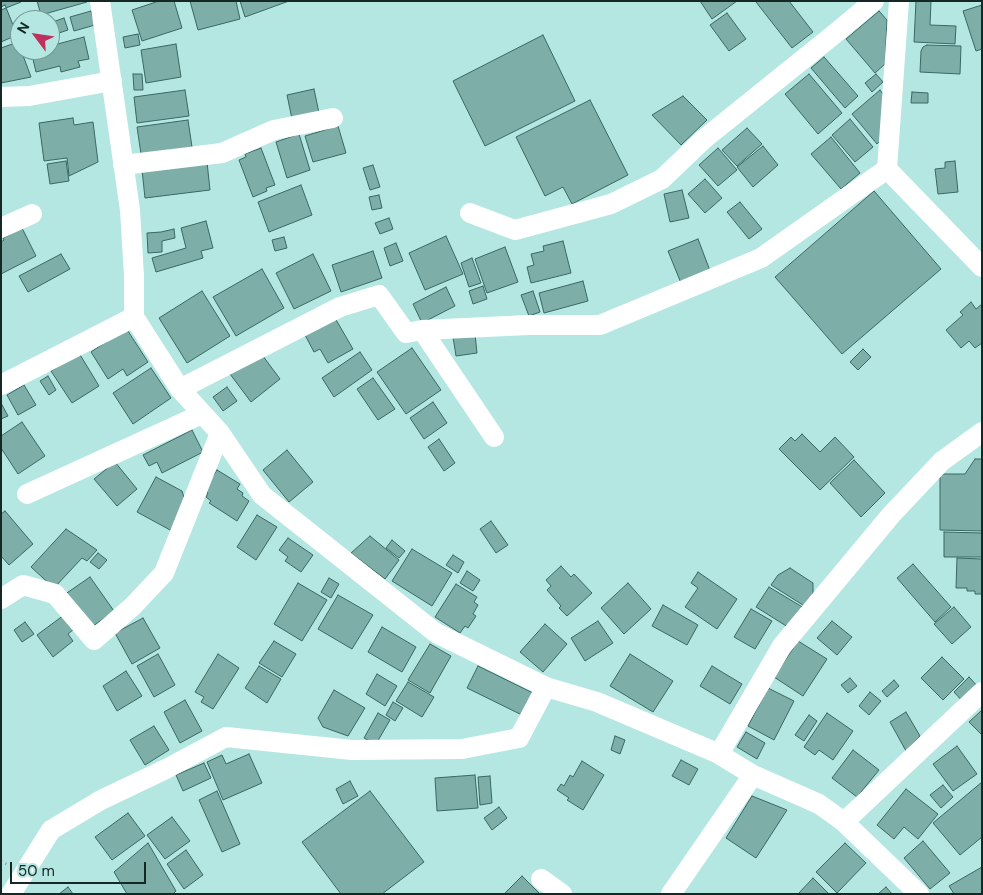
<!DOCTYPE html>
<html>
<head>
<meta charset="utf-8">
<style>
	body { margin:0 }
	#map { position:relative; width:983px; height:895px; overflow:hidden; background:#b4e7e1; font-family:"DM Sans",sans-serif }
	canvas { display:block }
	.frame { position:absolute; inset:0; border:2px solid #152826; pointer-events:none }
	.north { position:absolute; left:10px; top:10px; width:50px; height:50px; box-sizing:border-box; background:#b4e7e1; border:1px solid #749b96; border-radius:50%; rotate:301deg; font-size:14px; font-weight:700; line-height:20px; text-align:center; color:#152826 }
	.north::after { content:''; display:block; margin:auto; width:18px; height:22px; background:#bf305d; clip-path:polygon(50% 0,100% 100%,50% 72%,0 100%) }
	.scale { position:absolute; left:10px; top:862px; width:136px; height:22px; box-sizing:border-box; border:2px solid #152826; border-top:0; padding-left:6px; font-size:15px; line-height:18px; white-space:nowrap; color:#152826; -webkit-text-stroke:4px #b4e7e1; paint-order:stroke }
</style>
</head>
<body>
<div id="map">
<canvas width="983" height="895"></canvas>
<div class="frame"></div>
<div class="north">N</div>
<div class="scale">50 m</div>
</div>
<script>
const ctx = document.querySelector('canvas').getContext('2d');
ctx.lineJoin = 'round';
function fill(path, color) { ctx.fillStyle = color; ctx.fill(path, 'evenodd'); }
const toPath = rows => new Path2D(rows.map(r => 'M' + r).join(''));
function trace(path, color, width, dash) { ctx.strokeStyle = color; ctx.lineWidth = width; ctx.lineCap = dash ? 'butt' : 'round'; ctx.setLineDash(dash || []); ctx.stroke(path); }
const building = toPath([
	[1,1,21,1,21,2,1,10,1,1],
	[37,1,87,1,87,2,41,15,37,1],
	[159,1,174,1,182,28,142,41,132,10,159,1],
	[190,1,236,1,240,19,198,30,190,1],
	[240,1,289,1,245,17,240,1],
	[700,1,737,1,712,19,700,1],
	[757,1,789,1,813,32,792,48,756,2,757,1],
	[916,1,931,1,930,25,956,26,955,44,914,42,916,1],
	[5,5,17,35,1,42,1,7,5,5],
	[982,5,982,49,976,51,963,11,982,5],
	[91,11,95,25,74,31,70,17,91,11],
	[879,11,887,20,885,64,875,73,846,39,879,11],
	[727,13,746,39,729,51,710,25,727,13],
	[64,18,68,30,50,36,50,23,64,18],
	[138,34,140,45,125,48,123,37,138,34],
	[543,35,575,101,485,146,453,81,543,35],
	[84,37,89,59,78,61,80,67,61,72,60,66,36,72,31,51,36,50,50,50,50,46,84,37],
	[18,42,20,50,21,50,31,77,1,83,1,48,18,42],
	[176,44,181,77,146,83,141,50,176,44],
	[927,45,961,46,960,74,920,72,921,51,923,47,927,45],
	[824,57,858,96,845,108,811,68,824,57],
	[133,74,142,74,143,90,134,90,133,74],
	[809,74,842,113,818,134,785,94,809,74],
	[876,74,883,82,872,92,865,83,876,74],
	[314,89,319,113,292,119,287,95,314,89],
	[185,90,189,116,137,123,134,97,185,90],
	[880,90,886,98,882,139,877,144,852,114,880,90],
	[912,92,928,93,928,103,911,103,912,92],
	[683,96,707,120,681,145,652,115,683,96],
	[590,100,628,175,572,204,563,187,545,196,516,137,590,100],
	[73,118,74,125,93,122,98,162,69,176,67,158,44,161,39,123,73,118],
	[850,119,873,147,855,162,832,135,850,119],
	[188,120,192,147,141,154,137,127,188,120],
	[338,126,346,153,313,162,305,136,338,126],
	[747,128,762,144,737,166,722,150,747,128],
	[299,134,310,170,287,178,276,142,299,134],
	[831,137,860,173,841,189,811,154,831,137],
	[763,146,778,165,753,187,737,167,763,146],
	[261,148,275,185,266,188,267,191,253,197,239,160,246,157,245,154,261,148],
	[718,148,737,170,718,186,699,165,718,148],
	[66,161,69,181,50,184,47,164,66,161],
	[955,161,958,192,938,194,935,169,945,168,945,162,955,161],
	[207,162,210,190,145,198,142,170,207,162],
	[373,165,380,187,370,190,363,168,373,165],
	[705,179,722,198,705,213,688,194,705,179],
	[301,185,312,215,269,232,258,202,301,185],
	[682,190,689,218,670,222,664,194,682,190],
	[874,191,941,269,842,354,775,277,874,191],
	[379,195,382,208,372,210,369,197,379,195],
	[740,202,762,229,749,239,727,212,740,202],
	[389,218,393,229,380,234,375,223,389,218],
	[206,221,213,248,201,251,203,258,156,272,152,258,186,248,181,228,206,221],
	[22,228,36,256,1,274,1,242,4,240,3,238,22,228],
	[174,229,175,238,162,241,162,252,148,253,147,233,161,232,174,229],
	[446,236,463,274,425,290,409,253,446,236],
	[284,237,287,248,275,251,272,240,284,237],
	[698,239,712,276,683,288,668,251,698,239],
	[563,241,571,273,531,283,527,267,534,265,531,254,544,251,543,246,563,241],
	[396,243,403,261,390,266,384,248,396,243],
	[505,247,518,282,487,293,475,259,505,247],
	[373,251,382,278,341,292,332,265,373,251],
	[61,254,70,269,28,292,19,276,61,254],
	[313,254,331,291,294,309,276,273,313,254],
	[472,258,481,283,469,287,461,263,472,258],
	[262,269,284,308,236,336,213,297,262,269],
	[583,281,588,301,544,313,539,293,583,281],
	[483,286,487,299,473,304,469,291,483,286],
	[446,287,455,306,422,323,413,304,446,287],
	[202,291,230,336,187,363,159,318,202,291],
	[533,291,540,312,529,316,521,295,533,291],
	[971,302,976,309,982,304,982,343,975,348,969,341,961,348,946,330,963,315,960,312,971,302],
	[335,318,353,349,328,363,320,349,314,352,305,335,335,318],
	[126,328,148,362,127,376,123,369,108,379,91,352,126,328],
	[475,334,477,353,456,356,453,337,475,334],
	[412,348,441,390,406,414,377,372,412,348],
	[863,349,871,357,858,370,850,362,863,349],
	[260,352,280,379,251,402,230,374,260,352],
	[360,352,372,370,334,397,322,378,360,352],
	[79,353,99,386,72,403,51,371,79,353],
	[151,368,171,398,133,424,113,393,151,368],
	[48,376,56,390,49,395,40,381,48,376],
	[373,378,395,409,378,420,357,389,373,378],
	[24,385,36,405,18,415,7,395,24,385],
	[227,387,237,401,223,411,213,397,227,387],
	[433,402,447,423,424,439,410,418,433,402],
	[1,403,8,416,1,419,1,403],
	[22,422,45,456,18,474,1,448,1,436,22,422],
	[192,430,203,452,162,473,157,462,149,466,143,455,192,430],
	[802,434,820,452,835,437,854,457,820,490,779,449,791,437,795,441,802,434],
	[439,439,455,463,444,471,428,447,439,439],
	[287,450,313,482,289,502,263,470,287,450],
	[975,459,982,459,982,531,940,530,940,474,965,474,975,459],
	[854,460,885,493,861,517,830,483,854,460],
	[115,462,137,489,117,506,94,479,115,462],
	[217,470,240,484,237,489,243,493,242,496,249,501,237,521,209,503,211,501,206,497,208,493,204,490,217,470],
	[156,477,182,491,186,504,172,531,137,512,156,477],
	[5,511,33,544,9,565,1,556,1,514,5,511],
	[257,515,277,527,256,560,237,547,257,515],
	[491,521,508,545,496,553,480,529,491,521],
	[66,529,97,550,87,561,82,558,54,588,31,567,66,529],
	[944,532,982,533,982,557,944,557,944,532],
	[370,536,399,560,385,579,351,553,370,536],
	[288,538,313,555,301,572,285,561,288,557,279,550,288,538],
	[392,540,405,551,399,558,386,548,392,540],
	[412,549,452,573,432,606,392,581,412,549],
	[98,553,107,560,99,569,90,562,98,553],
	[453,555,464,562,458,573,446,565,453,555],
	[957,558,982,559,982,594,975,594,975,591,967,591,967,588,956,588,957,558],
	[913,564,951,607,935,622,897,578,913,564],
	[561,566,571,577,574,574,592,593,567,616,559,608,561,606,547,590,551,586,546,580,561,566],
	[790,568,813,583,813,596,806,607,771,585,778,575,790,568],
	[467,571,480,580,473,591,460,583,467,571],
	[698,572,737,599,717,629,685,607,698,588,691,583,698,572],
	[90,577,114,611,89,629,64,595,90,577],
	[329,578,339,584,331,598,321,592,329,578],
	[298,583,327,600,302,641,274,624,298,583],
	[628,583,651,609,624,634,601,608,628,583],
	[456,584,477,597,474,602,478,605,473,614,476,616,468,628,465,626,460,633,435,617,456,584],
	[769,587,804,608,791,629,756,607,769,587],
	[338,595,373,615,352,649,318,629,338,595],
	[663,605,698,625,687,645,652,626,663,605],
	[954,607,971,627,952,644,934,624,954,607],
	[751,609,772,621,755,649,734,637,751,609],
	[64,615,74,629,68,634,73,641,53,657,37,635,64,615],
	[143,618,160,648,132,664,115,633,143,618],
	[598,621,613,643,585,661,571,638,598,621],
	[832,621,852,637,837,655,817,638,832,621],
	[25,622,34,634,22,642,14,630,25,622],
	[545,624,567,644,543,672,520,652,545,624],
	[382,627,416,647,402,672,368,652,382,627],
	[274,641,296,654,282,677,259,663,274,641],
	[798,641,827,659,803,696,774,677,798,641],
	[430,644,451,656,430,693,408,680,430,644],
	[158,654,175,685,154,697,137,666,158,654],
	[218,654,239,668,213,709,201,702,204,697,195,692,218,654],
	[630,654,673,681,653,712,610,686,630,654],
	[942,657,964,679,943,700,921,678,942,657],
	[259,666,281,679,267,703,245,688,259,666],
	[478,666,535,694,524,716,467,688,478,666],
	[712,666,742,684,730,704,700,686,712,666],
	[126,671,142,696,117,711,103,686,126,671],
	[377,674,397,686,385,706,366,694,377,674],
	[969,677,979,688,964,703,954,692,969,677],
	[850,678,857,686,848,693,841,685,850,678],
	[894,680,899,686,887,697,882,691,894,680],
	[408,682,434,697,422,717,396,701,408,682],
	[768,688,794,701,774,740,748,726,768,688],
	[334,690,365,708,348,736,323,727,318,718,334,690],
	[870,692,881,701,869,715,859,706,870,692],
	[185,700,202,731,180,743,164,712,185,700],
	[393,702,403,708,395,721,386,715,393,702],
	[982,710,982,735,969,722,982,710],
	[906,712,920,736,906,751,890,722,906,712],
	[378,713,390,720,376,744,364,738,378,713],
	[827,713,853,731,833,760,819,750,815,755,804,747,827,713],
	[809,715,817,721,804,741,795,735,809,715],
	[154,726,169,750,145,765,130,740,154,726],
	[746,732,765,743,757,759,737,747,746,732],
	[615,736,625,740,620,754,611,750,615,736],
	[957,746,977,774,953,791,933,764,957,746],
	[853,750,879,770,857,797,832,778,853,750],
	[249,754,262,783,223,800,207,762,222,755,226,764,249,754],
	[681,760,698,769,689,785,672,776,681,760],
	[582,761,604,775,583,810,567,800,569,798,557,790,561,784,564,786,570,775,573,777,582,761],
	[204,763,211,778,183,791,176,775,204,763],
	[475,775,478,808,437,811,435,778,475,775],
	[490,776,492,803,480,805,478,777,490,776],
	[350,781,358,796,343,804,336,789,350,781],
	[982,782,982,837,960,855,933,823,982,782],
	[943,785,953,797,941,808,930,795,943,785],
	[906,789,938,814,918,839,904,827,894,839,877,825,906,789],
	[217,791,240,844,222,852,199,800,217,791],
	[370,791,424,862,382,894,341,894,302,842,370,791],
	[752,796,787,810,756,858,726,838,752,796],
	[499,807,507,818,492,830,484,818,499,807],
	[128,813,145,836,112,860,95,837,128,813],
	[172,817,190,841,165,859,147,835,172,817],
	[923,841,950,873,930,889,904,858,923,841],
	[148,843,176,891,173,894,127,894,114,872,148,843],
	[845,843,866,863,837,893,816,872,845,843],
	[186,850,203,875,184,889,167,864,186,850],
	[982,867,982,894,954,894,949,886,982,867],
	[522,876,540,894,504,894,522,876],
	[813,878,829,894,798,894,813,878],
	[68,887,73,894,59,894,68,887],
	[886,887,892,894,878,894,886,887]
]);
const path = toPath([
	[1,861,8,865]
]);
const minor = toPath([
	[100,1,130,210,134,276,134,317,180,389,220,433,262,495,436,633,546,687,597,702,717,753,753,775,819,804,844,822,919,894],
	[1,97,29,96,112,81],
	[123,165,222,153,274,130,333,118],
	[887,169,899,1],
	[470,213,515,230,611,204,662,179,704,139,837,32,874,1],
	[1,228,32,214],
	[422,330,494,437],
	[1,385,134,317],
	[180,389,340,307,379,295,406,333,422,330,528,325,600,325,761,258,887,169,982,267],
	[27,494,202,414],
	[1,599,23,585,55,594,94,640,133,606,164,573,220,433],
	[719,754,782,646,891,515,942,461,982,432],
	[844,822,982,692],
	[541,879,562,894],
	[11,894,51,830,101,800,166,769,226,737,352,750,462,749,519,738,546,687],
	[671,894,753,775]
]);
fill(building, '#7daea8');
trace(building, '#396863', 1);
trace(path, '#7da5a0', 3, [1, 4]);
trace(minor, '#fff', 20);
</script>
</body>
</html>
